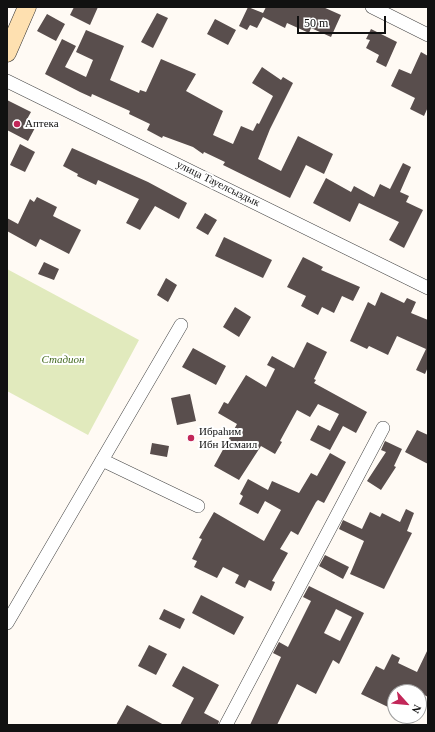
<!DOCTYPE html>
<html>
<head>
<meta charset="utf-8">
<style>
	body { margin:0 }
	#map { position:relative; width:435px; height:732px; overflow:hidden; background:#fffaf4; font-family:Georgia,serif }
	canvas { display:block }
	.frame { position:absolute; inset:0; border:8px solid #111; pointer-events:none }
	.north { position:absolute; left:387px; top:684px; width:40px; height:40px; box-sizing:border-box; background:#fff; border:1px solid #a0a0a0; border-radius:50%; rotate:117deg; font-size:11px; font-weight:700; line-height:16px; text-align:center; color:#111 }
	.north::after { content:''; display:block; margin:auto; width:14px; height:18px; background:#c22759; clip-path:polygon(50% 0,100% 100%,50% 72%,0 100%) }
	.scale { position:absolute; left:297px; top:16px; width:89px; height:18px; box-sizing:border-box; border:2px solid #111; border-top:0; padding-left:5px; font-size:12px; line-height:14px; white-space:nowrap; color:#111; -webkit-text-stroke:3px #fff; paint-order:stroke }
</style>
</head>
<body>
<div id="map">
<canvas width="435" height="732"></canvas>
<div class="frame"></div>
<div class="north">N</div>
<div class="scale">50 m</div>
</div>
<script>
const ctx = document.querySelector('canvas').getContext('2d');
ctx.lineJoin = 'round';
function fill(path, color) { ctx.fillStyle = color; ctx.fill(path, 'evenodd'); }
const toPath = rows => new Path2D(rows.map(r => 'M' + r).join(''));
function trace(path, color, width, dash) { ctx.strokeStyle = color; ctx.lineWidth = width; ctx.lineCap = dash ? 'butt' : 'round'; ctx.setLineDash(dash || []); ctx.stroke(path); }
function write(font, color, halo, rows, align = 'center') {
  ctx.font = font + ' Georgia,serif'; ctx.lineWidth = 4; ctx.setLineDash([]); ctx.textBaseline = 'middle'; ctx.strokeStyle = halo; ctx.fillStyle = color; for (const [text, x, y, turn = 0] of rows) {
    ctx.save(); ctx.translate(x, y); ctx.rotate((+turn || 0) * Math.PI / 180); ctx.textAlign = isNaN(turn) ? turn : align; if (halo) ctx.strokeText(text, 0, 0); ctx.fillText(text, 0, 0); ctx.restore();
  }
}
const green = toPath([
	[7,269,139,340,88,435,7,391]
]);
const building = toPath([
	[74,7,98,7,90,25,70,15],
	[248,7,263,13,266,7,323,7,341,15,331,37,311,28,309,33,287,23,285,28,263,17,257,28,250,25,247,30,239,26],
	[157,13,168,18,153,48,141,42],
	[47,14,65,24,56,41,37,31],
	[215,19,236,30,228,45,207,34],
	[371,29,397,42,386,67,376,62,379,55,366,48,370,40,366,39],
	[86,30,124,46,110,80,139,93,140,90,146,92,161,59,196,74,186,91,223,111,213,135,233,144,241,126,253,131,257,123,259,124,273,96,252,83,262,67,281,80,283,77,293,83,270,129,258,159,281,171,298,136,333,154,324,174,306,165,290,198,223,165,225,162,204,152,203,154,193,147,163,136,162,138,147,130,150,124,129,114,130,111,92,94,91,97,80,92,45,74,62,39,76,46,65,67,86,77,93,60,76,52],
	[421,52,428,56,428,107,424,116,410,109,415,98,391,86,399,69,411,74],
	[7,100,31,112,26,121,36,126,28,141,7,130],
	[20,144,35,152,25,172,10,165],
	[72,148,148,182,187,203,179,219,155,206,140,230,126,223,139,199,98,180,96,185,77,176,78,174,63,166],
	[403,163,411,167,400,192,409,196,406,202,423,210,404,248,389,240,399,222,359,203,350,222,313,203,326,178,351,192,354,186,374,197,380,184,390,189],
	[37,197,57,207,53,216,81,230,69,254,40,239,36,247,7,231,7,218,18,224,30,199,34,202],
	[205,213,217,220,208,235,196,228],
	[224,237,272,260,263,278,215,256],
	[303,257,323,267,321,270,360,287,353,301,342,296,334,313,322,307,318,315,301,306,306,296,287,287],
	[44,262,59,269,54,280,38,274],
	[166,278,177,285,168,302,157,295],
	[381,292,404,303,407,298,416,302,411,313,428,320,428,367,425,374,416,370,426,349,397,336,388,355,369,346,367,349,350,341,368,302,375,306],
	[235,307,251,317,239,337,223,327],
	[307,342,327,352,314,379,316,380,314,383,367,412,356,433,343,426,330,450,310,440,318,425,330,431,339,414,318,404,310,417,297,410,280,441,282,442,275,454,261,446,239,480,214,466,237,424,218,413,224,402,228,404,246,375,266,387,275,369,267,365,272,356,294,368],
	[193,348,226,366,216,385,182,367],
	[190,394,196,421,177,425,171,398],
	[417,430,428,435,428,464,405,452],
	[385,441,402,449,394,466,396,467,381,490,367,481,386,452,381,450],
	[152,443,169,446,167,457,150,454],
	[330,453,346,462,324,503,318,500,316,502,298,535,291,531,280,549,288,553,272,581,275,582,271,591,249,580,245,588,235,583,239,575,223,567,217,578,194,567,197,561,192,559,202,539,199,538,214,512,264,541,281,510,265,501,258,514,239,504,243,496,240,494,248,479,268,490,272,481,299,493,311,473,317,476],
	[406,509,414,513,407,531,412,533,384,589,350,574,364,541,339,529,343,520,362,529,370,512,380,517,382,513,400,522],
	[325,555,349,567,343,579,319,566],
	[309,586,364,613,339,664,333,660,316,694,297,684,277,725,250,725,281,657,273,653,279,642,288,647,311,601,303,597],
	[336,609,352,617,340,641,324,633],
	[201,595,244,617,234,635,192,613],
	[164,609,185,619,180,629,159,619],
	[149,645,167,654,156,675,138,666],
	[428,649,428,697,419,692,395,692,395,705,390,702,388,707,361,694,376,666,384,670,392,654,400,658,398,663,417,672],
	[183,666,219,685,204,713,219,721,218,725,180,725,194,698,172,686],
	[127,705,164,725,116,725]
]);
const minor = toPath([
	[372,7,428,35],
	[7,81,428,288],
	[102,460,198,506],
	[7,623,181,325],
	[226,725,383,428]
]);
const secondary = toPath([
	[7,53,27,7]
]);
const markers = [
	[17,124,4,"#c22759"],
	[191,438,4,"#c22759"]
];
const poiNames = [
	["Аптека",25,124],
	["Ибраһим",199,432],
	["Ибн Исмаил",199,445]
];
const streetNames = [
	["улица Тауелсыздык",218,184,26]
];
const parkNames = [
	["Стадион",63,360]
];
fill(green, '#e1eabd');
fill(building, '#594e4d');
trace(minor, '#444', 14);
trace(secondary, '#333', 19);
trace(minor, '#fff', 13);
trace(secondary, '#fee0b0', 18);
for (const [x, y, r, color] of markers) { const dot = new Path2D(); dot.arc(x, y, r, 0, 2 * Math.PI); ctx.fillStyle = color; ctx.fill(dot); trace(dot, '#fff', 1.5); }
write('11px', '#111', '#fff', poiNames, 'left');
write('11px', '#111', '#fff', streetNames);
write('italic 11px', '#436a1f', '#fff', parkNames);
</script>
</body>
</html>
